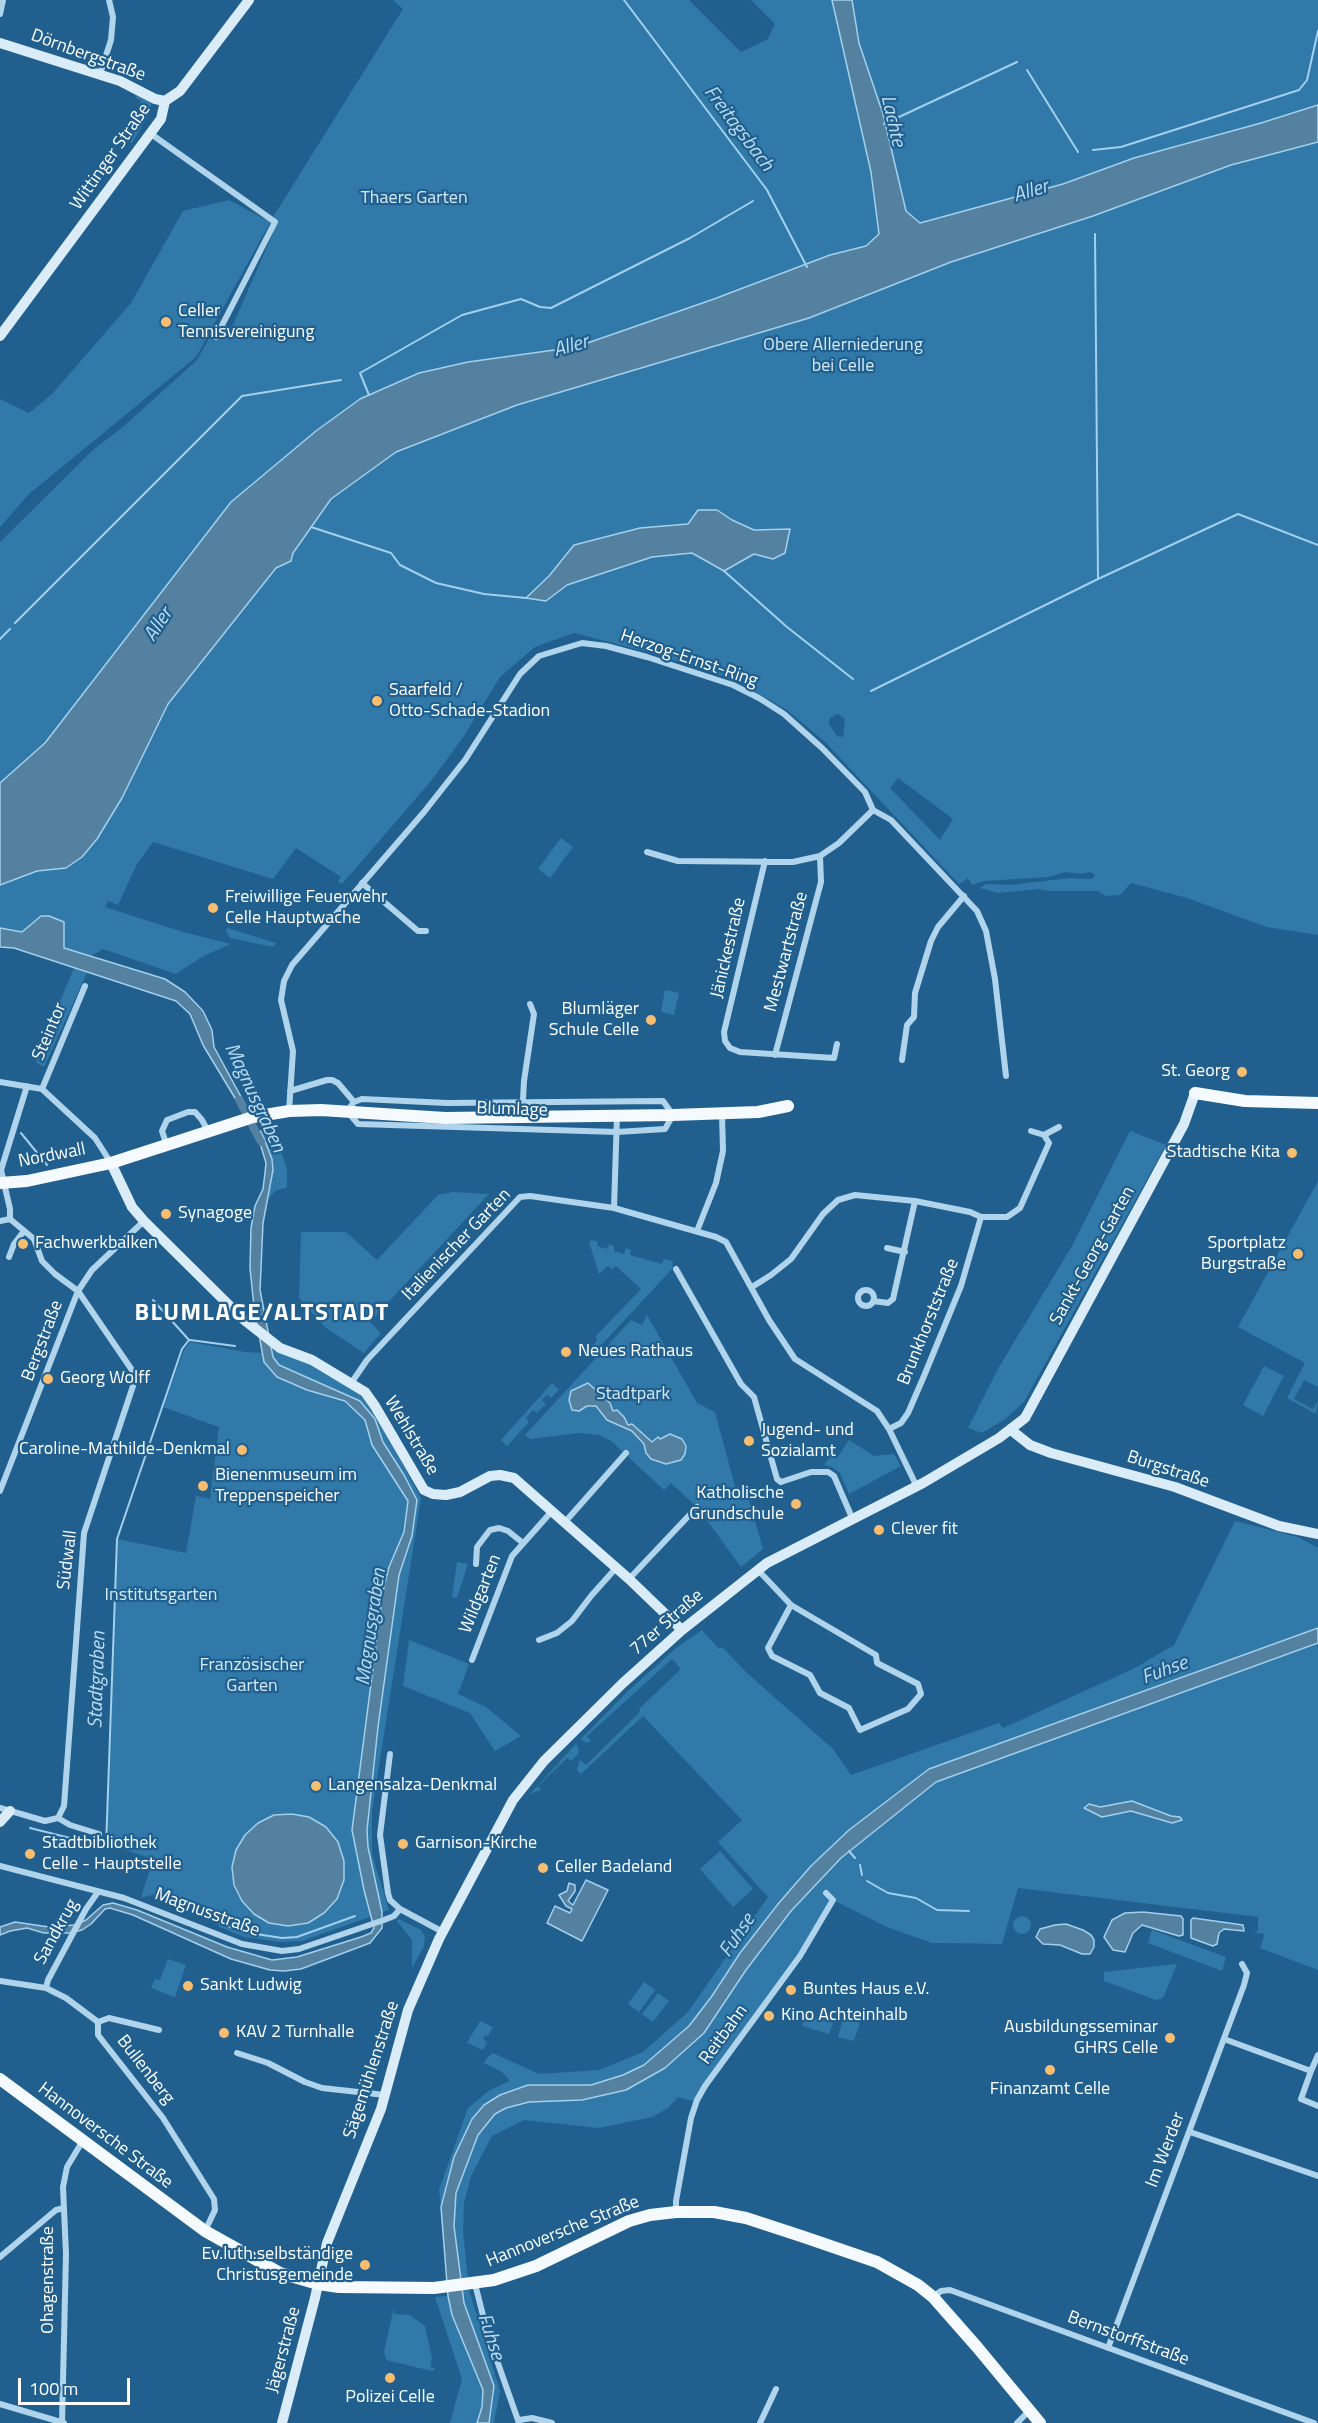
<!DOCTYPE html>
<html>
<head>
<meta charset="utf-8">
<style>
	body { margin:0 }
	#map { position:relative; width:1318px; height:2423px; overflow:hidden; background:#21608e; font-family:"Titillium Web",sans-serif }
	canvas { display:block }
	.scale { position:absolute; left:18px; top:2378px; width:112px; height:27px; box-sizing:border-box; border:3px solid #fff; border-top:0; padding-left:8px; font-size:18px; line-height:21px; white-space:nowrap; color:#fff; -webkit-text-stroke:4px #21608e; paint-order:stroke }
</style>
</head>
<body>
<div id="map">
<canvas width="1318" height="2423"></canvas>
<div class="scale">100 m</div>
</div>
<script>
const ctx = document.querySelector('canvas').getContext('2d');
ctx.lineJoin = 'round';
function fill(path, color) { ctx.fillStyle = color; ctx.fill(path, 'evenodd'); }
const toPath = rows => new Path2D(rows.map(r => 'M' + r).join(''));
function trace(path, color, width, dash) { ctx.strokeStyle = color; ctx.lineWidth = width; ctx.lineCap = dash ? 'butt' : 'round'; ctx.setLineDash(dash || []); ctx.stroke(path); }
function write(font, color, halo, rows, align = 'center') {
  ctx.font = font + ' "Titillium Web",sans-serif'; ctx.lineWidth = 4.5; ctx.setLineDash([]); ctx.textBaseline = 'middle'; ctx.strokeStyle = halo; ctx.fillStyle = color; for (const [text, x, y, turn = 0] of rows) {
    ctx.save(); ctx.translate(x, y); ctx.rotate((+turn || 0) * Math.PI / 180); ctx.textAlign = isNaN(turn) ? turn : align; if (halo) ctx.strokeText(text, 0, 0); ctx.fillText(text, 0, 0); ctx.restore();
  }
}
const green = toPath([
	[393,0,689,0,741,52,768,39,775,24,751,0,1318,0,1318,935,1267,927,1187,898,1131,883,1120,895,1106,896,1098,891,1049,891,1038,889,998,893,980,888,986,884,1010,885,1070,878,1092,879,1095,875,1090,872,1080,874,1066,872,1048,877,984,881,972,885,968,878,959,884,824,741,787,710,735,680,648,652,574,633,535,647,500,677,464,736,431,781,342,884,338,882,341,877,296,848,273,879,153,842,137,864,118,905,108,901,105,907,183,932,231,944,203,956,176,974,103,949,91,956,64,948,64,922,41,916,22,932,0,928,0,885,37,871,66,868,20,765,0,783,0,542,93,450,124,426,197,360,210,337,220,339,226,325,232,327,273,233,270,223,196,357,29,494,0,527,0,399,29,413,52,394,131,303,183,211,229,200,270,222,403,9],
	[838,714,845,719,843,737,837,736,829,724,830,718],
	[898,778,953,819,940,840,890,788],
	[136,95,151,103,151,110,132,143,125,139,125,135,141,101,135,97],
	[561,838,573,847,550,878,538,869],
	[227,928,276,943,273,947,230,938,226,932],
	[74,968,87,973,44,1067,36,1063,39,1052],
	[665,990,679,993,674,1015,661,1012],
	[272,1125,287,1169,287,1187,275,1191,267,1201,273,1170,272,1159,261,1131],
	[1130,1131,1166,1145,1024,1402,1005,1419,982,1433,968,1428,999,1367,1072,1246],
	[1318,1181,1318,1387,1304,1380,1294,1399,1313,1409,1318,1400,1316,1414,1287,1398,1305,1363,1238,1327],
	[453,1192,489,1194,370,1322,381,1333,364,1353,326,1328,299,1298,301,1232,346,1232,377,1260,438,1195],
	[591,1240,598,1242,597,1246,607,1249,609,1244,614,1246,614,1251,624,1254,626,1248,631,1250,630,1255,662,1264,664,1259,673,1261,672,1269,593,1354,590,1348,597,1341,596,1336,641,1289,616,1266,612,1269,608,1266,599,1274,589,1242],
	[647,1315,697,1403,715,1412,736,1490,748,1497,763,1549,741,1567,698,1508,671,1483,664,1490,611,1441,599,1435,579,1433,530,1439,525,1435,631,1320,642,1325],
	[190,1342,245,1352,262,1353,267,1350,273,1350,311,1364,350,1383,375,1413,421,1498,372,1811,372,1854,389,1910,302,1941,281,1942,244,1937,219,1927,218,1920,155,1894,141,1898,153,1859,107,1844,117,1539,186,1553,196,1496,210,1499,219,1427,163,1407,184,1350],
	[1264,1366,1284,1376,1263,1416,1243,1405],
	[552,1383,559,1390,551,1398,547,1395,542,1400,546,1404,537,1413,533,1410,526,1418,529,1422,507,1446,501,1440],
	[849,1440,874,1456,894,1454,901,1466,849,1494,840,1473,832,1467,824,1465,832,1455,837,1458],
	[1235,1521,1298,1537,1318,1548,1318,1628,929,1769,849,1830,811,1866,777,1904,740,1953,712,1996,689,2026,644,2065,623,2075,591,2085,528,2085,500,2095,484,2105,472,2119,447,2181,441,2207,439,2190,468,2108,490,2090,510,2081,502,2072,484,2063,487,2058,493,2053,539,2074,599,2070,643,2052,688,2012,768,1897,718,1842,742,1820,643,1716,581,1774,577,1770,580,1760,586,1765,639,1713,640,1708,681,1669,672,1659,587,1736,591,1741,586,1743,581,1739,628,1691,676,1648,702,1630,719,1649,722,1647,747,1673,833,1749,851,1775,999,1723,1003,1728,1135,1668,1174,1645],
	[457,1562,468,1564,457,1598,452,1597],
	[409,1640,469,1664,458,1694,486,1707,521,1736,495,1751,470,1713,403,1686],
	[1318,1643,1318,1970,1260,1948,1265,1934,1255,1933,1258,1929,1258,1917,1018,1888,1002,1944,948,1943,932,1943,887,1927,833,1900,788,1973,720,2067,699,2103,678,2097,668,2108,652,2117,599,2128,524,2120,492,2136,471,2176,464,2203,463,2230,469,2290,500,2391,494,2423,489,2423,494,2386,464,2303,454,2226,456,2193,463,2170,478,2135,495,2114,506,2108,529,2102,582,2100,625,2090,746,1970,791,1911,841,1858,936,1782],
	[576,1744,579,1749,578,1754,571,1761,567,1758,538,1786,541,1790,530,1794],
	[720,1851,753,1889,733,1907,700,1869],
	'1013 1925a9 9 0 1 1 18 0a9 9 0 1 1-18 0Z',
	[399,1919,421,1930,425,1937,424,1946,412,1968,412,1940,397,1921],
	[1152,1930,1226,1957,1222,1971,1148,1943],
	[168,1959,186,1965,175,1997,151,1988,155,1979,160,1980],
	[1177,1964,1164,1996,1161,1999,1156,2000,1104,1981,1104,1972],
	[644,1982,655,1990,639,2012,628,2004],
	[658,1993,669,2001,653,2022,642,2014],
	[805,2016,833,2023,829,2034,802,2026],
	[843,2018,860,2023,854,2041,838,2037],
	[480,2021,493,2027,488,2036,485,2035,483,2039,487,2042,483,2050,467,2043],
	[448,2296,452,2315,483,2390,482,2407,477,2423,450,2423,462,2379,435,2297],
	[394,2307,394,2314,410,2315,425,2326,432,2358,430,2367,436,2369,432,2371,386,2360,384,2352]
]);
const water = toPath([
	[832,0,852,0,859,43,883,114,906,211,920,223,1063,184,1134,158,1261,123,1318,105,1318,142,1231,165,1093,216,951,262,809,318,517,405,396,452,331,499,293,553,291,561,276,568,168,704,122,798,97,839,82,857,66,868,37,871,0,885,0,783,45,743,231,502,316,431,360,399,419,373,468,362,576,347,714,299,830,255,866,246,879,234,871,172,832,0],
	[698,510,717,510,732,520,754,530,790,529,785,553,773,559,754,554,724,571,692,553,652,557,567,585,546,601,526,598,549,576,574,545,640,528,688,524,698,510],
	[41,916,49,916,64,922,64,948,165,979,185,992,203,1011,212,1030,214,1047,246,1106,241,1108,203,1045,190,1014,176,1001,14,948,0,947,0,928,22,932,41,916],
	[261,1131,272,1159,273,1170,263,1223,260,1290,273,1357,279,1365,360,1401,375,1419,383,1442,404,1475,417,1500,412,1536,399,1575,378,1727,367,1830,368,1847,382,1912,382,1928,370,1943,301,1969,284,1971,270,1970,231,1959,133,1915,110,1908,105,1909,91,1924,82,1930,69,1933,44,1933,27,1928,10,1931,0,1935,0,1927,15,1922,49,1927,74,1925,86,1920,103,1905,113,1903,137,1910,227,1947,272,1960,297,1957,361,1937,371,1933,374,1928,364,1890,352,1830,383,1591,389,1567,404,1532,408,1501,372,1445,365,1420,345,1401,307,1390,277,1377,264,1362,254,1307,250,1268,251,1228,255,1206,263,1189,265,1173,266,1163,257,1133,261,1131],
	[588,1383,610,1403,613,1411,617,1410,624,1417,628,1425,632,1424,652,1442,658,1437,660,1439,670,1434,682,1439,686,1446,685,1454,681,1460,666,1464,651,1459,646,1453,644,1444,632,1431,607,1420,596,1406,587,1406,579,1411,572,1410,569,1400,571,1391,588,1383],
	[1318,1628,1318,1643,936,1782,841,1858,791,1911,746,1970,704,2033,665,2068,626,2090,582,2100,529,2102,506,2108,495,2114,478,2135,456,2193,454,2226,464,2303,494,2386,489,2423,477,2423,482,2407,483,2390,452,2315,448,2296,441,2207,454,2157,472,2119,484,2105,500,2095,528,2085,591,2085,623,2075,644,2065,689,2026,712,1996,740,1953,778,1904,811,1866,849,1830,929,1769,1318,1628],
	[1132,1801,1171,1816,1180,1817,1182,1820,1172,1823,1131,1811,1102,1817,1084,1808,1089,1804,1100,1807,1132,1801],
	[292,1814,309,1817,326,1827,338,1842,344,1861,344,1880,337,1899,324,1913,308,1923,288,1926,269,1923,254,1914,242,1901,234,1885,232,1867,236,1850,245,1835,258,1823,274,1815,292,1814],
	[586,1880,608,1890,582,1941,547,1923,555,1906,570,1913,572,1909,566,1906,559,1895,567,1891,569,1883,575,1885,575,1891,568,1901,573,1905,586,1880],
	[1143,1912,1181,1916,1183,1919,1183,1935,1179,1936,1142,1925,1133,1933,1125,1952,1113,1950,1104,1937,1112,1920,1125,1913,1143,1912],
	[1193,1918,1243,1925,1244,1931,1224,1929,1219,1933,1217,1944,1213,1946,1191,1938,1191,1920,1193,1918],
	[1066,1924,1083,1930,1091,1935,1094,1940,1094,1947,1090,1954,1082,1954,1060,1945,1043,1944,1036,1937,1040,1929,1055,1925,1066,1924]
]);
const stream = toPath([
	[624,0,767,190,807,267],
	[1027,70,1078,152],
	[884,124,1017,62],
	[1093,150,1121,147,1299,90,1307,80,1318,31],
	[1095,234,1098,579],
	[369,395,360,373,462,315,521,299,540,307,551,308,690,238,753,201],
	[311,527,391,553,400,565,436,583,484,594,526,598],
	[724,571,787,627,853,679],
	[15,623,242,396,341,380],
	[0,639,10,629],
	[871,691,1098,579,1238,514,1318,545],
	[21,1133,47,1165],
	[190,1340,235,1346],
	[30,1828,106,1847,117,1539,182,1349,189,1340,153,1300],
	[849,1851,855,1858],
	[860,1865,862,1875],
	[867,1881,888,1893,916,1898,937,1910,969,1911],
	[220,1923,243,1932,282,1938,297,1937,355,1916]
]);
const canal = toPath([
	[239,1100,261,1142]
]);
const street = toPath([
	[0,14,3,0],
	[100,74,111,40,113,17,109,0],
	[151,134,275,222,216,337],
	[647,852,678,861,793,862,820,856,839,843,873,810],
	[765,861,724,1032,725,1041,730,1048,740,1052,834,1058,837,1044],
	[362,883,418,931,426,931],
	[775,1055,821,882,820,856],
	[902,1060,907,1025,914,1017,915,993,931,941,938,927,964,896],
	[0,1082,42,1089,95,1138,111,1163],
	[42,1089,85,986],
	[290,1091,327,1080,332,1080,338,1083,354,1102],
	[362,1099,447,1103,663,1101,673,1115,665,1129,617,1132,358,1124,347,1111,354,1102,362,1099],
	[289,1111,293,1051,281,1000,284,981,292,965,424,812,465,760,520,674,539,656,582,643,606,646,647,657,733,685,759,698,784,714,822,748,865,792,873,810,891,820,977,911,986,931,995,979,1006,1076],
	[522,1117,524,1081,534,1014,530,1004],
	[1031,1131,1044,1135],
	[167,1146,162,1131,167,1120,188,1112,195,1112,202,1120,208,1131],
	[614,1208,617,1116],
	[981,1217,1007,1217,1020,1208,1049,1143,1044,1135,1059,1127],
	[10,1219,34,1239,42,1261,55,1274,78,1291,134,1373,134,1383,84,1533,64,1806,58,1818],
	[10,1219,10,1209,1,1170,27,1086],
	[0,1221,10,1219],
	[697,1231,716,1183,723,1151,722,1114],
	[887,1248,905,1252],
	[9,1257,14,1244,24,1231],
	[676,1269,741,1384,754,1397,777,1479,781,1482,811,1472,828,1472,834,1476,853,1520],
	[752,1287,771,1275,791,1259,823,1214,838,1200,855,1195,915,1201,970,1212,981,1217,961,1286,924,1376,908,1413,901,1423,889,1429],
	'858 1298a8 8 0 1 1 16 0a8 8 0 1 1-16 0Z',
	[873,1301,888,1303,893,1299,915,1201],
	[352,1382,367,1360,520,1197,530,1196,614,1208,716,1237,726,1242,769,1320,795,1359,877,1411,889,1429,917,1487],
	[0,1491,78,1291,92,1270,144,1221],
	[565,1522,626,1453],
	[476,1564,477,1547,490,1530,499,1528,508,1531,523,1543],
	[758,1570,791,1605,876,1655,877,1663,918,1684,921,1694,908,1709,860,1730,849,1708,820,1693,810,1675,772,1656,768,1648,791,1605],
	[629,1579,697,1507],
	[539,1640,557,1633,572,1621,591,1596,616,1568],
	[472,1660,512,1556,552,1511],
	[390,1754,380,1835,388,1893,390,1900,400,1909,443,1932],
	[0,1808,45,1821,58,1818,70,1825,99,1834],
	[0,1866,124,1898,242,1944,282,1951,299,1949,384,1920,394,1916,400,1909],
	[0,1981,46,1988,66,1998,98,2022],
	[46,1988,48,1980,86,1909,98,1892],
	[98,2022,98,2035,163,2118,214,2199,215,2210,205,2231],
	[98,2022,109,2018,159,2030],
	[1224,2039,1311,2071,1301,2099,1318,2106],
	[237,2053,268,2063,305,2082,322,2088,385,2095],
	[1311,2071,1318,2055],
	[1190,2132,1318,2176],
	[676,2212,676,2201,691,2118,697,2100,705,2086,800,1956,833,1900,826,1893],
	[0,2257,56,2210,64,2208],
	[475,2284,488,2335,519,2423],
	[933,2297,941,2291,950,2290,1314,2423],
	[1108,2348,1244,1985,1247,1973,1242,1964],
	[0,2404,64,2423],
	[519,2420,532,2418,552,2423],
	[62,2423,66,2254,63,2187,67,2167,82,2142],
	[760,2423,776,2389],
	[1017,2423,1029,2411]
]);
const secondary = toPath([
	[0,43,120,81,155,99,165,101],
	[165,101,180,91,249,0],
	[0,336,161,119,165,101],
	[111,1163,132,1207,144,1221,243,1319,280,1348,312,1360,365,1392,375,1406,424,1490,433,1494,446,1495,460,1492,490,1476,500,1475,514,1478,629,1579,682,1630],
	[1011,1430,1030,1445,1051,1453,1175,1487,1279,1526,1318,1534],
	[0,1822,10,1811],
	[282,2423,315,2298,327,2243,381,2109,408,2010,439,1939,513,1800,544,1761,623,1683,682,1630,767,1563,923,1483,999,1438,1025,1418,1184,1124,1195,1093]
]);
const primary = toPath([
	[1195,1093,1245,1101,1318,1103],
	[0,1183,27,1181,111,1163,253,1117,289,1111,321,1110,445,1118,673,1115,758,1112,788,1106],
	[0,2079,205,2231,280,2273,318,2284,339,2287,434,2288,494,2280,536,2266,629,2221,650,2215,676,2212,714,2212,746,2218,804,2237,877,2262,918,2285,933,2297,977,2347,1040,2423]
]);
const markers = [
	[166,322,6,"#f9bd70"],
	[377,701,6,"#f9bd70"],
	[213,908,6,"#f9bd70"],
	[651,1020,6,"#f9bd70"],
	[1242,1072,6,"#f9bd70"],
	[1292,1153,6,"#f9bd70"],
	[166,1214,6,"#f9bd70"],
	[23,1244,6,"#f9bd70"],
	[1298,1254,6,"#f9bd70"],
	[566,1352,6,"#f9bd70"],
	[48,1379,6,"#f9bd70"],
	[749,1441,6,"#f9bd70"],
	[242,1450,6,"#f9bd70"],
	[203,1486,6,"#f9bd70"],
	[796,1504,6,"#f9bd70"],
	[879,1530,6,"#f9bd70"],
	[316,1786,6,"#f9bd70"],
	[403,1844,6,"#f9bd70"],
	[30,1854,6,"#f9bd70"],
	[543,1868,6,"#f9bd70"],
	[188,1986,6,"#f9bd70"],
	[791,1990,6,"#f9bd70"],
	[769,2016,6,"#f9bd70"],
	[224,2033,6,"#f9bd70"],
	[1170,2038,6,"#f9bd70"],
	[1050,2070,6,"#f9bd70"],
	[365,2265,6,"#f9bd70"],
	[390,2378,6,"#f9bd70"]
];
const streetNames = [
	["Dörnbergstraße",88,56,20],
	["Wittinger Straße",111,157,-55],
	["Herzog-Ernst-Ring",689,659,19],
	["Jänickestraße",729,948,-77],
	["Mestwartstraße",787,952,-75],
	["Steintor",50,1032,-67],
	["Blumlage",512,1110,2],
	["Nordwall",52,1156,-11],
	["Italienischer Garten",457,1245,-46],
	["Sankt-Georg-Garten",1093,1256,-61],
	["Brunkhorststraße",929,1322,-68],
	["Bergstraße",43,1341,-69],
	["Wehlstraße",411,1436,59],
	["Burgstraße",1168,1470,18],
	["Südwall",68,1560,-83],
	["Wildgarten",481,1594,-68],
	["77er Straße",667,1623,-41],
	["Magnusstraße",207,1913,20],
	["Sandkrug",57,1932,-61],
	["Reitbahn",724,2035,-54],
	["Bullenberg",145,2070,52],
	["Sägemühlenstraße",372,2070,-72],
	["Hannoversche Straße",105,2136,37],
	["Im Werder",1166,2150,-69],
	["Hannoversche Straße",563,2232,-22],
	["Ohagenstraße",49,2280,-90],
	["Bernstorffstraße",1128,2339,20],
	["Jägerstraße",284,2350,-75]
];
const parkNames = [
	["Thaers Garten",414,199],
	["Obere Allerniederung",843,346],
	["bei Celle",843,367],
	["Stadtpark",633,1395],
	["Institutsgarten",161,1596],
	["Französischer",252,1666],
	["Garten",252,1687]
];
const poiNames = [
	["Celler",178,312],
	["Tennisvereinigung",178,333],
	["Saarfeld /",389,691],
	["Otto-Schade-Stadion",389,712],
	["Freiwillige Feuerwehr",225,898],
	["Celle Hauptwache",225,919],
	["Blumläger",639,1010,"right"],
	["Schule Celle",639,1031,"right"],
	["St. Georg",1230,1072,"right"],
	["Stadtische Kita",1280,1153,"right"],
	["Synagoge",178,1214],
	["Fachwerkbalken",35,1244],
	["Sportplatz",1286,1244,"right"],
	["Burgstraße",1286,1265,"right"],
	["Neues Rathaus",578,1352],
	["Georg Wolff",60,1379],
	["Jugend- und",761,1431],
	["Sozialamt",761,1452],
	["Caroline-Mathilde-Denkmal",230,1450,"right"],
	["Bienenmuseum im",215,1476],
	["Treppenspeicher",215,1497],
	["Katholische",784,1494,"right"],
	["Grundschule",784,1515,"right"],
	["Clever fit",891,1530],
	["Langensalza-Denkmal",328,1786],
	["Stadtbibliothek",42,1844],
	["Celle - Hauptstelle",42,1865],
	["Garnison-Kirche",415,1844],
	["Celler Badeland",555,1868],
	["Sankt Ludwig",200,1986],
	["Buntes Haus e.V.",803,1990],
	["Kino Achteinhalb",781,2016],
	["Ausbildungsseminar",1158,2028,"right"],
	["GHRS Celle",1158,2049,"right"],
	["KAV 2 Turnhalle",236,2033],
	["Finanzamt Celle",1050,2090,"center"],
	["Ev.luth.selbständige",353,2255,"right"],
	["Christusgemeinde",353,2276,"right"],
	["Polizei Celle",390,2398,"center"]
];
const waterNames = [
	["Lachte",892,121,77],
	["Freitagsbach",738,129,53],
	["Aller",1031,192,-17],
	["Aller",571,347,-16],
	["Aller",159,625,-57],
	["Magnusgraben",254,1098,65],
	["Magnusgraben",372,1627,-82],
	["Fuhse",1165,1671,-20],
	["Stadtgraben",98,1680,-88],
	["Fuhse",738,1936,-56],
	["Fuhse",490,2337,72]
];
const districtNames = [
	["BLUMLAGE/ALTSTADT",262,1314]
];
fill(green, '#3179a9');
fill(water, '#5581a0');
trace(water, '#a3d0ed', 1.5);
trace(stream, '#a3d0ed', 2);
trace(canal, '#5581a0', 8);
trace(street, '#afd4ec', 6);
trace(secondary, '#dbecf9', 10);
trace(primary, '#f5faff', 12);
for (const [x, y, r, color] of markers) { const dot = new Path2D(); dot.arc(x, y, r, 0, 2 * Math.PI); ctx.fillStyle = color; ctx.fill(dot); trace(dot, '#21608e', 2); }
write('18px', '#fff', '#21608e', streetNames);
write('18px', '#d4eaf9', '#21608e', parkNames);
write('18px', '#fff', '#21608e', poiNames, 'left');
write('italic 20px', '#bbddf3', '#21608e', waterNames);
ctx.letterSpacing = '1.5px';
write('bold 24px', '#fff', '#21608e', districtNames);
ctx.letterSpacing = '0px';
</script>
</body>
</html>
